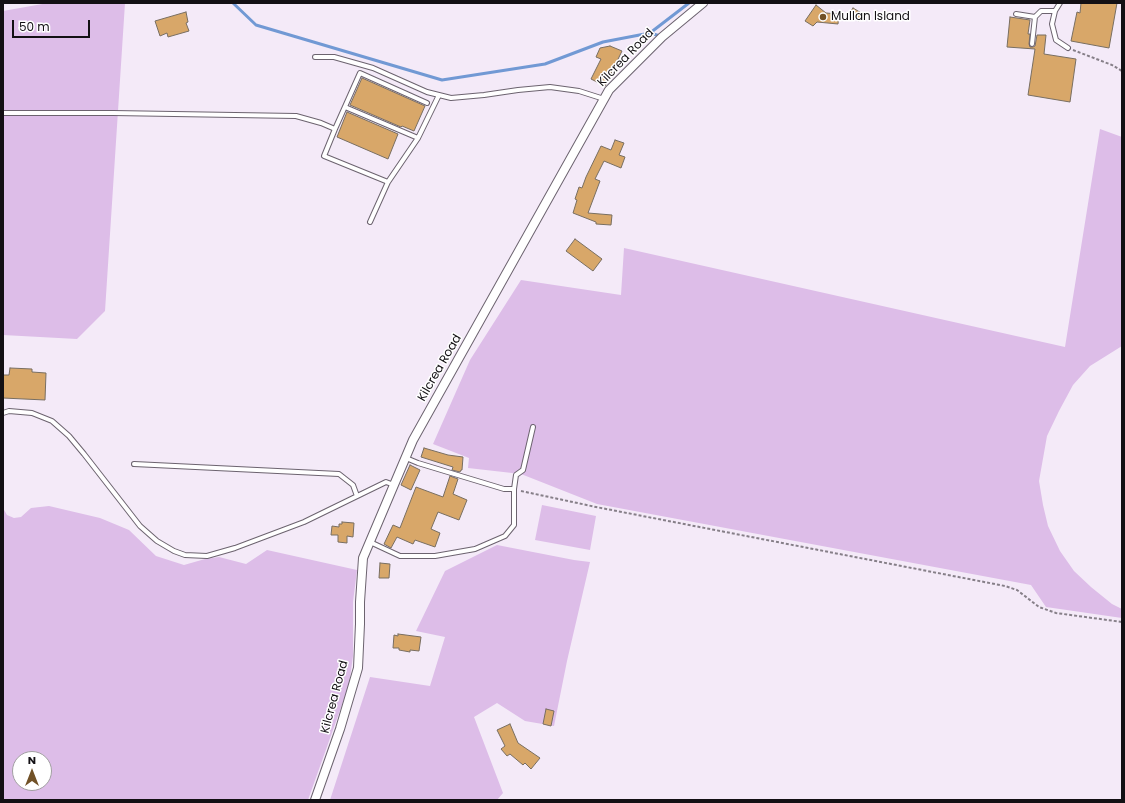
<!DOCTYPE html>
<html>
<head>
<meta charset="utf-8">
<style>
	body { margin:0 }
	#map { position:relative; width:1125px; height:803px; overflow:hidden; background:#f4eaf8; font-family:Poppins,sans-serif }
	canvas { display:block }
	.frame { position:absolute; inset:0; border:4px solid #131014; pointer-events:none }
	.north { position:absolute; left:12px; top:751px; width:40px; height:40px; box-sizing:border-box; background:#fff; border:1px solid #a19fa1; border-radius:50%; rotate:0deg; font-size:11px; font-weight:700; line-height:16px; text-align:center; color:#131014 }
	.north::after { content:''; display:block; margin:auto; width:14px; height:18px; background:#715127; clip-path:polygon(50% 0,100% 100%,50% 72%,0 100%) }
	.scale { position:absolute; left:12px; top:20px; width:78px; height:18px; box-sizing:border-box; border:2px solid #131014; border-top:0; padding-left:5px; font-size:12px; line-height:14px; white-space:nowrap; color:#131014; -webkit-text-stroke:3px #fff; paint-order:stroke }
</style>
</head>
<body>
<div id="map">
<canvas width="1125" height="803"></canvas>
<div class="frame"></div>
<div class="north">N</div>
<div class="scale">50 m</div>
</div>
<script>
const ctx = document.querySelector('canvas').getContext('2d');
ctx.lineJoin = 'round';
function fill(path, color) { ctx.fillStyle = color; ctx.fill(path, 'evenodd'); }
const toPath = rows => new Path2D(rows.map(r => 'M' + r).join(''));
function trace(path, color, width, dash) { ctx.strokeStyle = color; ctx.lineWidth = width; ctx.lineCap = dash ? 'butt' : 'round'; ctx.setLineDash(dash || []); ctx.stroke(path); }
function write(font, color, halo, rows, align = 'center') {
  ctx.font = font + ' Poppins,sans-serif'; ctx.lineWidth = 3; ctx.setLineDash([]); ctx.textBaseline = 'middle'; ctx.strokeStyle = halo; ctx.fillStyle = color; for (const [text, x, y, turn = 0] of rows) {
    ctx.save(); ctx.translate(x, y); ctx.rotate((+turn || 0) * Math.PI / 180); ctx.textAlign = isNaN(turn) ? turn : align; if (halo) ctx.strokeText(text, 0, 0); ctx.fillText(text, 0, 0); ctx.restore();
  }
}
const green = toPath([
	[48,3,125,3,105,311,77,339,3,335,3,11],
	[1100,129,1122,137,1122,346,1090,366,1073,385,1059,411,1047,436,1039,481,1043,505,1048,526,1060,551,1074,571,1091,587,1112,604,1122,609,1122,618,1046,607,1031,585,597,504,521,474,468,468,469,458,433,444,470,360,521,280,621,295,624,248,1065,347],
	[542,505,596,516,590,550,535,540],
	[49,506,100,518,129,530,156,556,184,565,205,559,219,557,246,564,267,550,357,570,353,602,353,656,349,685,308,800,3,800,3,508,7,515,14,518,21,517,31,508],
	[20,759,44,759,44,783,20,783],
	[497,545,574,560,590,562,567,661,554,726,525,721,497,703,474,717,503,793,497,800,330,800,370,677,430,686,445,637,416,631,445,571]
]);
const stream = toPath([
	[233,3,256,25,442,80,545,64,603,42,650,33,660,36],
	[650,33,689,3]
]);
const building = toPath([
	[1081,3,1117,3,1109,48,1071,41,1077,12,1080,13,1081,3],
	[816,5,826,13,839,14,838,24,817,22,813,26,805,21,816,5],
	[853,8,863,14,859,21,848,15,853,8],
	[186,12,188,22,186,23,189,31,168,37,167,33,160,36,155,21,186,12],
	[1010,17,1030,20,1028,34,1030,34,1029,44,1030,47,1033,47,1035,46,1037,35,1046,35,1044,54,1076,59,1070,102,1028,95,1035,49,1007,47,1010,17],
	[610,46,622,51,605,86,591,79,601,59,596,57,600,48,610,46],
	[362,78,425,106,414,131,402,126,401,127,350,105,362,78],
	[347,112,398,134,388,159,337,137,347,112],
	[615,140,624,143,619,155,625,157,621,168,604,161,595,179,600,181,588,213,612,215,611,225,596,224,596,222,573,213,577,200,575,199,579,187,582,188,586,177,601,146,611,150,615,140],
	[575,239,602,259,593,271,566,251,575,239],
	[10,368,32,369,32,372,46,373,45,400,3,398,3,375,9,375,10,368],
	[424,448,448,455,463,457,462,470,461,470,460,472,452,470,453,467,421,457,424,448],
	[410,465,420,470,411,490,401,485,410,465],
	[450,476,458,479,453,494,467,500,459,520,438,512,431,529,440,533,435,547,415,540,413,544,397,537,391,548,384,544,393,525,400,528,416,487,443,497,450,476],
	[342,522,354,523,353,537,347,536,347,543,338,542,338,535,331,535,332,526,339,527,339,524,342,524,342,522],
	[380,563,390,564,389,578,379,578,380,563],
	[398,634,421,637,419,651,410,650,410,652,399,650,399,648,393,648,394,635,398,636,398,634],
	[546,709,554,711,551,726,543,724,546,709],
	[510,724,518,743,540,758,531,769,525,763,523,765,510,754,507,756,501,749,505,746,497,730,510,724]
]);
const path = toPath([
	[1073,50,1112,65,1122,71],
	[521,491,596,507,1005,586,1017,590,1039,607,1056,613,1122,622]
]);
const service = toPath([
	[1060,3,1055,11,1052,24,1056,40,1068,48],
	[1016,14,1035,17,1032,44],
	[1035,17,1041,11,1055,11],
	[315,57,334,57,373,68,427,92,451,98,484,95,518,90,550,87,579,91,604,99],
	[345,107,418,138],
	[3,113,113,113,296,116,321,123,335,129],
	[388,182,324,156,335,129,360,73,427,103],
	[370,222,388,182,418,138,439,95],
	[3,413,9,411,32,413,52,421,69,436,84,454,140,526,157,541,174,551,185,555,207,556,235,548,304,522,386,482,394,485],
	[134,464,339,474,353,485,357,496],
	[514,489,516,475,523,470,533,427],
	[370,542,400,556,435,556,475,549,505,536,514,525,514,489,504,489,418,463,406,458]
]);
const minor = toPath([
	[315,800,340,729,358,668,360,624,360,602,363,558,413,440,609,90,662,37,703,3]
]);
const markers = [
	[823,17,4,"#715127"]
];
const poiNames = [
	["Mullan Island",831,17]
];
const streetNames = [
	["Kilcrea Road",626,58,-46],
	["Kilcrea Road",440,368,-60],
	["Kilcrea Road",335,697,-75]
];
fill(green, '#ddbde8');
trace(stream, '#7199d4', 3);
fill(building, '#d8a769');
trace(building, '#786e61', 1);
trace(service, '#6c636f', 6);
trace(minor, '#6c636f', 10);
trace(path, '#867f88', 2, [3, 2]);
trace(service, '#fff', 4);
trace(minor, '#fff', 8);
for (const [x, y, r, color] of markers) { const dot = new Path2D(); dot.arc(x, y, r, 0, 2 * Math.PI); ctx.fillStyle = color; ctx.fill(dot); trace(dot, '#fff', 1.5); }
write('12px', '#131014', '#fff', poiNames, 'left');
write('12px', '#131014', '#fff', streetNames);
</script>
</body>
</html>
